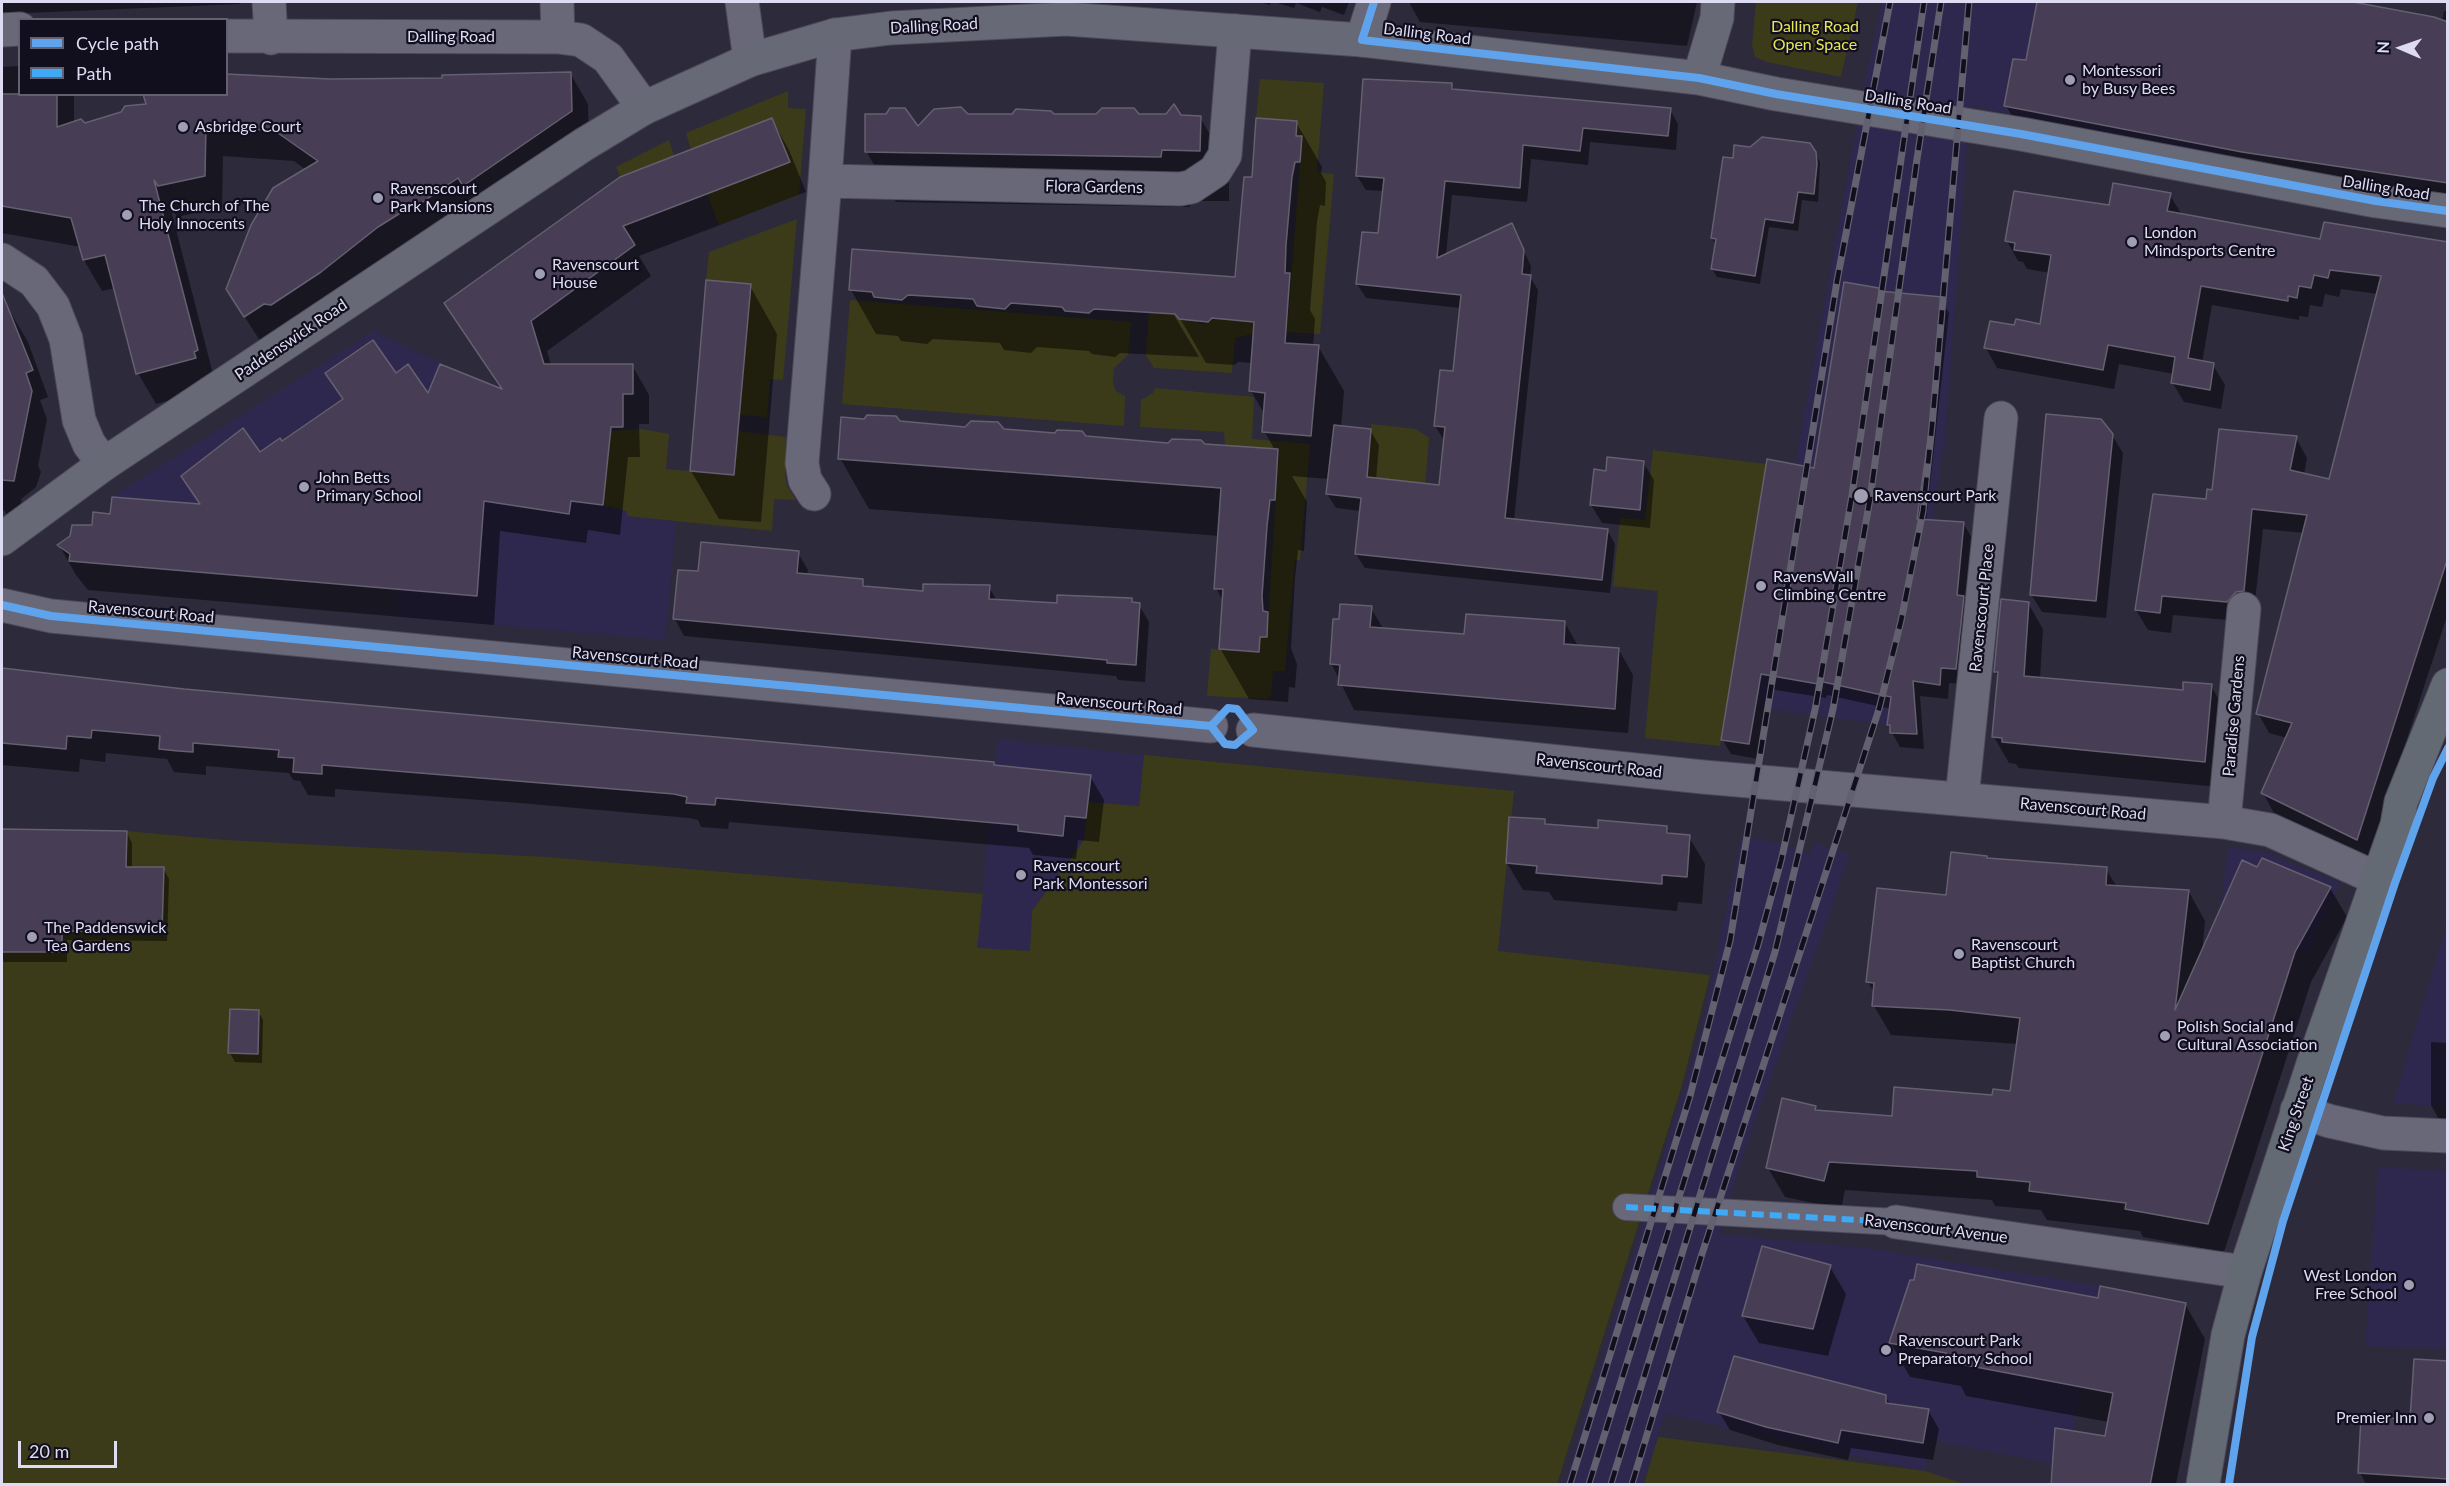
<!DOCTYPE html>
<html>
<head>
<meta charset="utf-8">
<style>
	body { margin:0 }
	#map { position:relative; width:2449px; height:1486px; overflow:hidden; background:#2d2a3c; font-family:Lato,sans-serif }
	canvas { display:block }
	.frame { position:absolute; inset:0; border:3px solid #dedcf3; pointer-events:none }
	.legend { position:absolute; left:18px; top:18px; width:210px; height:78px; box-sizing:border-box; background:#110e1e; border:2px solid #636073; margin:0; padding:8px 10px; list-style:none; font-size:18px; color:#dedcf3 }
	.legend li { display:flex; align-items:center; gap:12px; height:30px }
	.legend b { width:30px; border:2px solid #636073 }
	.north { position:absolute; left:2371px; top:18px; width:60px; height:60px; -webkit-text-stroke:4px #110e1e; paint-order:stroke; rotate:272deg; font-size:16px; font-weight:700; line-height:24px; text-align:center; color:#dedcf3 }
	.north::after { content:''; display:block; margin:auto; width:21px; height:27px; background:#dedcf3; clip-path:polygon(50% 0,100% 100%,50% 72%,0 100%) }
	.scale { position:absolute; left:18px; top:1441px; width:99px; height:27px; box-sizing:border-box; border:3px solid #dedcf3; border-top:0; padding-left:8px; font-size:18px; line-height:21px; white-space:nowrap; color:#dedcf3; -webkit-text-stroke:4px #110e1e; paint-order:stroke }
</style>
</head>
<body>
<div id="map">
<canvas width="2449" height="1486"></canvas>
<div class="frame"></div>
<ul class="legend">
<li><b style="height:8px;background:#60a3ed"></b>Cycle path</li>
<li><b style="height:8px;background:#3fa9f5"></b>Path</li>
</ul>
<div class="north">N</div>
<div class="scale">20 m</div>
</div>
<script>
const ctx = document.querySelector('canvas').getContext('2d');
ctx.lineJoin = 'round';
function fill(path, color) { ctx.fillStyle = color; ctx.fill(path, 'evenodd'); }
const toPath = rows => new Path2D(rows.map(r => 'M' + r).join(''));
function trace(path, color, width, dash) { ctx.strokeStyle = color; ctx.lineWidth = width; ctx.lineCap = dash ? 'butt' : 'round'; ctx.setLineDash(dash || []); ctx.stroke(path); }
function write(font, color, halo, rows, align = 'center') {
  ctx.font = font + ' Lato,sans-serif'; ctx.lineWidth = 4.5; ctx.setLineDash([]); ctx.textBaseline = 'middle'; ctx.strokeStyle = halo; ctx.fillStyle = color; for (const [text, x, y, turn = 0] of rows) {
    ctx.save(); ctx.translate(x, y); ctx.rotate((+turn || 0) * Math.PI / 180); ctx.textAlign = isNaN(turn) ? turn : align; if (halo) ctx.strokeText(text, 0, 0); ctx.fillText(text, 0, 0); ctx.restore();
  }
}
const built = toPath([
	[1882,2,2105,2,2093,64,2235,52,2221,154,1970,106,1945,439,1927,551,1887,725,1756,707,1795,465,1865,80],
	[374,331,457,371,418,478,603,505,627,511,627,516,676,521,665,640,397,616,403,521,112,497],
	[997,739,1144,755,1139,806,1088,802,1084,840,1032,911,1031,951,977,949],
	[1741,837,1772,841,1811,854,1814,843,1850,855,1742,1159,1719,1234,1866,1248,2100,1286,2066,1466,1930,1440,1925,1471,1665,1414,1643,1484,1564,1484,1701,1031],
	[2228,847,2268,853,2340,883,2306,953,2216,944],
	[2447,923,2447,1107,2393,1103,2421,1010],
	[2378,1167,2447,1171,2447,1349,2365,1346]
]);
const green = toPath([
	[1756,2,1858,2,1841,77,1767,62,1755,57,1752,45],
	[1260,79,1324,83,1317,172,1334,174,1320,334,1264,331,1235,338,1232,373,1154,368,1146,355,1149,312,1195,316,1197,323,1205,324,1212,318,1232,320,1232,315,1288,321,1302,137,1296,136,1297,121,1256,118],
	[788,91,788,108,806,109,799,195,719,225,707,194,790,161,772,118,691,149,686,133],
	[669,140,674,156,620,176,616,167],
	[797,219,783,380,770,379,767,417,739,415,751,285,706,280,709,252],
	[850,300,1131,322,1128,355,1114,368,1113,383,1116,391,1125,396,1124,426,842,404],
	[1155,388,1254,397,1252,439,1310,444,1300,560,1295,560,1285,671,1273,671,1271,695,1267,699,1207,696,1211,649,1259,652,1260,637,1267,637,1279,449,1225,445,1224,432,1140,427,1141,400,1153,393],
	[1371,424,1416,429,1429,438,1423,509,1365,503],
	[641,429,669,434,666,469,734,475,738,431,786,437,785,475,787,486,796,500,774,499,772,531,627,516,627,511,603,505,611,431],
	[1653,450,1766,464,1720,746,1645,738,1658,591,1613,586,1620,518,1645,520],
	[1144,755,1514,791,1498,951,1710,975,1682,1085,1557,1484,2,1484,2,829,127,831,225,840,546,857,983,894,977,948,1030,951,1032,911,1084,840,1088,802,1139,806],
	[1658,1437,1925,1471,1964,1484,1644,1484]
]);
const shadow = toPath([
	[2,2,240,2,240,4,2,14],
	[1259,2,1271,2,1270,5],
	[1274,2,1349,2,1344,15,1322,7,1320,12,1296,3,1294,8],
	[1409,2,1697,2,1687,46,1420,22],
	[2038,2,2340,2,2442,21,2444,11,2448,12,2448,201,2018,126,2006,106,2028,62],
	[20,66,20,94,74,94,74,122,84,125,226,94,330,80,444,80,570,73,588,104,589,143,264,347,227,289,306,170,294,161,223,156,222,207,177,217,170,206,215,382,213,389,156,404,138,373,115,288,102,291,84,260,81,247,2,233,2,67],
	[1451,84,1455,90,1670,110,1678,124,1676,150,1590,142,1588,165,1531,159,1527,202,1452,195,1446,255,1511,225,1531,266,1530,277,1538,290,1514,520,1607,530,1615,544,1610,593,1365,568,1356,554,1361,511,1336,508,1327,494,1329,479,1292,476,1307,502,1304,551,1298,550,1295,578,1291,648,1297,664,1295,688,1289,687,1288,702,1249,699,1220,648,1223,601,1216,588,1220,536,869,509,840,458,900,423,1275,450,1264,431,1265,415,1251,391,1253,363,1238,362,1234,365,1206,363,1178,315,1174,315,1199,357,1120,353,1115,357,1092,354,1089,351,1037,347,1031,353,1004,350,1000,343,933,339,927,344,901,341,898,336,876,334,851,290,1237,279,1254,179,1296,122,1322,167,1321,173,1326,182,1325,206,1320,205,1317,222,1310,310,1315,319,1313,346,1318,346,1344,391,1341,427,1370,430,1379,445,1376,480,1440,487,1444,440,1435,426,1454,373,1461,308,1366,298,1357,284,1379,235,1384,191,1366,190,1357,176],
	[968,115,1200,117,1229,168,1229,201,1190,201,1190,207,896,202,866,151],
	[772,120,789,150,806,192,639,256,651,276,547,351,551,365,632,365,649,395,649,424,639,424,640,457,628,457,620,535,588,530,586,543,500,531,494,625,88,590,76,575,59,545,112,515,200,505,183,476,259,454,282,443,343,401,327,374,396,375,428,396,501,390,446,304],
	[1809,144,1820,162,1818,202,1802,200,1798,231,1769,227,1760,284,1717,277,1712,269,1716,245,1712,238,1734,160,1751,149],
	[2170,195,2182,215,2321,241,2448,244,2448,613,2368,859,2274,813,2263,793,2287,738,2269,733,2258,713,2304,533,2263,529,2254,610,2239,621,2173,615,2171,633,2148,630,2136,610,2154,495,2208,501,2214,491,2296,438,2307,458,2304,475,2330,481,2378,294,2341,289,2339,297,2325,294,2322,307,2310,305,2308,317,2299,316,2299,320,2212,305,2202,363,2213,365,2225,385,2221,409,2184,402,2172,382,2174,374,2119,364,2114,389,1997,368,1986,348,2016,327,2041,326,2050,273,2027,269,2023,262,2018,261,2007,241,2110,206],
	[750,286,777,334,761,522,719,519,691,471],
	[1879,290,1880,293,1941,298,1949,313,1926,521,1963,523,1972,538,1964,684,1949,683,1948,699,1920,696,1924,749,1900,747,1888,725,1891,709,1827,695,1826,698,1769,689,1758,759,1731,754,1722,739],
	[2,308,12,315,28,342,48,397,40,400,47,419,38,466,41,472,36,487,21,499,27,535,21,540,4,510,2,512],
	[2112,435,2123,453,2106,618,2042,612,2031,594],
	[1643,462,1654,480,1650,528,1602,523,1591,505,1607,472],
	[798,553,808,570,807,576,862,581,866,588,924,593,989,587,997,601,1058,604,1131,600,1134,604,1139,605,1149,622,1145,682,1118,680,1116,676,684,636,675,619,699,573],
	[2028,603,2043,629,2040,679,2184,691,2211,686,2226,712,2219,787,2019,768,2016,764,2009,763,1994,737,1999,678,1995,672],
	[1371,608,1384,630,1465,635,1565,623,1578,646,1619,650,1633,675,1628,733,1354,710,1331,663,1341,621],
	[2,666,8,670,184,690,993,764,995,766,1090,776,1104,800,1099,842,1078,840,1076,859,1033,855,1029,848,729,822,728,829,701,827,698,820,689,818,520,803,335,789,335,797,308,795,300,781,293,780,289,773,206,766,206,775,174,772,167,759,106,753,105,762,80,759,79,772,2,765],
	[1544,821,1547,825,1599,830,1667,828,1671,835,1689,837,1705,864,1702,904,1678,902,1677,911,1554,900,1549,892,1523,890,1507,863],
	[2,831,127,833,132,843,132,868,163,868,169,879,167,941,67,940,67,962,4,962,2,958],
	[1988,860,2106,869,2117,887,2189,892,2205,921,2202,953,2330,888,2347,917,2311,982,2224,1252,2143,1237,2140,1231,2047,1220,2041,1210,1995,1206,1992,1200,1845,1190,1841,1209,1785,1197,1768,1168,1815,1108,1817,1112,1893,1118,2011,1092,2018,1044,1891,1035,1874,1006,1875,994,1868,982,1948,897],
	[231,1010,258,1011,263,1020,262,1063,235,1062,230,1053],
	[2431,1042,2448,1043,2448,1135,2431,1105],
	[1830,1267,1846,1294,1828,1356,1759,1343,1743,1316],
	[2099,1300,2185,1304,2205,1339,2176,1484,2050,1484,2056,1430,2107,1438,2109,1422,1966,1396,1961,1386,1910,1377,1890,1342],
	[2448,1362,2448,1484,2366,1484,2360,1473,2411,1421],
	[1885,1396,1891,1405,1928,1410,1939,1429,1933,1460,1851,1448,1848,1460,1778,1445,1730,1430,1719,1412]
]);
const building = toPath([
	[2037,2,2353,2,2434,17,2448,22,2448,183,2242,152,2004,106,2013,59,2026,60,2037,2],
	[571,72,572,111,463,186,458,178,414,208,410,207,378,227,321,272,271,305,264,304,244,317,226,289,251,225,273,188,318,161,275,131,206,125,205,176,158,186,154,180,198,350,194,352,196,358,136,374,105,255,83,260,71,218,2,206,2,94,57,94,57,127,81,119,85,123,121,112,125,106,146,104,143,94,226,94,226,74,330,79,442,78,442,75,571,72],
	[1363,79,1452,83,1452,89,1671,108,1668,136,1583,128,1580,151,1523,145,1520,188,1445,181,1437,258,1512,223,1524,250,1522,274,1531,275,1505,518,1608,529,1602,580,1355,554,1361,498,1326,494,1334,425,1371,429,1367,477,1439,485,1445,427,1434,426,1440,370,1453,371,1461,295,1356,284,1362,232,1378,233,1384,178,1356,176,1363,79],
	[1174,104,1181,115,1201,116,1200,151,1162,150,1161,157,865,152,865,114,886,114,890,108,905,108,918,126,934,109,961,107,968,114,1012,114,1016,109,1051,111,1054,114,1096,114,1102,108,1134,108,1139,114,1166,114,1174,104],
	[772,118,790,162,623,226,635,245,531,321,544,364,633,364,633,394,623,394,623,427,611,427,603,505,571,501,569,514,484,501,477,596,69,561,70,554,57,545,70,536,72,525,92,525,93,512,110,514,112,497,200,504,181,476,243,428,260,452,280,438,282,441,343,399,325,373,373,340,396,373,408,364,428,393,440,364,502,389,444,303,620,177,772,118],
	[1256,118,1297,121,1296,136,1302,136,1300,162,1295,162,1292,177,1286,245,1285,273,1290,273,1285,343,1319,345,1311,436,1262,432,1265,393,1249,391,1254,322,1212,318,1208,322,1179,319,1175,314,1094,309,1089,313,1065,311,1062,307,1011,303,1005,309,977,306,973,299,908,295,902,300,874,297,872,292,849,290,852,249,1235,277,1244,177,1252,177,1256,118],
	[1762,137,1810,143,1816,152,1817,164,1814,194,1798,192,1793,223,1765,219,1755,276,1711,269,1716,239,1711,238,1723,157,1733,158,1734,145,1750,147,1762,137],
	[2113,183,2171,193,2167,211,2320,239,2324,222,2448,242,2448,557,2357,840,2261,793,2292,723,2256,714,2307,515,2252,509,2244,591,2236,592,2227,602,2162,596,2160,613,2135,610,2153,494,2206,499,2207,489,2212,490,2219,429,2297,436,2290,470,2329,479,2381,276,2330,270,2328,278,2314,275,2311,288,2299,286,2297,298,2288,296,2288,301,2201,286,2188,358,2214,363,2210,390,2171,383,2175,357,2108,345,2103,370,1984,348,1990,321,2014,325,2016,319,2040,324,2051,255,2014,250,2015,243,2005,241,2014,191,2109,205,2113,183],
	[706,280,751,284,734,475,690,471,706,280],
	[1844,282,1879,288,1879,291,1942,297,1930,425,1917,519,1964,522,1957,595,1964,596,1956,669,1941,668,1940,685,1913,681,1917,734,1890,733,1890,725,1887,725,1891,697,1819,681,1818,684,1761,674,1749,744,1721,740,1767,459,1814,468,1844,282],
	[2,293,33,370,26,373,32,391,14,481,2,480,2,293],
	[2046,414,2101,419,2113,434,2096,601,2030,595,2046,414],
	[867,415,896,416,900,421,965,427,971,421,998,422,1004,429,1055,433,1057,430,1082,431,1086,436,1168,443,1172,439,1201,440,1205,444,1278,449,1275,500,1270,500,1267,526,1262,596,1263,611,1268,612,1267,637,1260,637,1259,652,1219,649,1223,589,1214,589,1221,488,838,459,841,417,864,419,867,415],
	[1607,457,1644,461,1640,510,1590,505,1594,469,1606,471,1607,457],
	[701,542,799,551,797,573,863,579,863,586,923,591,923,584,990,585,989,599,1057,603,1057,595,1132,598,1132,602,1140,603,1136,665,1107,663,1107,660,673,619,678,570,698,571,701,542],
	[2001,599,2029,602,2024,676,2183,690,2183,682,2212,684,2205,762,2002,742,2002,738,1992,737,1998,672,1994,672,2001,599],
	[1340,604,1372,606,1370,627,1464,634,1466,614,1565,621,1564,644,1619,648,1615,709,1338,685,1340,665,1330,664,1333,619,1339,619,1340,604],
	[2,668,184,689,994,762,994,765,1091,775,1086,818,1065,816,1063,836,1018,831,1018,825,716,798,715,805,686,803,687,797,674,794,505,780,322,765,322,774,293,772,294,758,278,757,279,750,193,743,193,752,178,751,159,749,160,736,92,730,91,738,67,736,66,749,2,743,2,668],
	[1509,817,1545,819,1545,824,1598,828,1598,820,1667,826,1667,833,1690,835,1687,877,1662,875,1662,884,1536,873,1537,866,1506,863,1509,817],
	[2,829,127,831,126,867,164,867,162,932,62,931,62,952,2,952,2,829],
	[1951,852,1987,856,1987,858,2107,867,2106,885,2189,890,2175,1010,2242,860,2257,867,2262,858,2331,887,2295,952,2208,1224,2125,1209,2126,1203,2029,1191,2030,1182,1977,1177,1977,1171,1829,1162,1824,1181,1766,1168,1782,1098,1816,1106,1815,1110,1892,1116,1894,1087,1992,1095,1993,1089,2010,1091,2020,1018,1950,1010,1872,1006,1874,983,1866,982,1877,888,1946,895,1951,852],
	[230,1009,259,1010,258,1054,228,1053,230,1009],
	[1762,1246,1831,1265,1813,1329,1742,1316,1762,1246],
	[1917,1264,2098,1298,2100,1286,2186,1303,2150,1485,2051,1485,2055,1428,2105,1436,2113,1393,1944,1361,1946,1353,1889,1343,1910,1280,1914,1280,1917,1264],
	[1734,1356,1886,1395,1886,1403,1929,1409,1923,1443,1841,1430,1838,1443,1766,1427,1717,1412,1734,1356],
	[2414,1359,2448,1361,2448,1479,2358,1473,2361,1417,2410,1419,2414,1359]
]);
const pedestrian = toPath([
	[1626,1207,1896,1222]
]);
const minor = toPath([
	[269,2,271,38],
	[557,2,558,37],
	[742,2,750,60],
	[2,30,20,29],
	[226,36,558,37,581,40,608,58,644,108],
	[1362,40,1374,2],
	[825,181,835,35],
	[2,260,34,281,53,306,66,339,79,420,89,444,104,464],
	[814,494,805,480,802,463,825,181,1180,189,1191,187,1215,171,1225,155,1235,31],
	[2,605,51,616,1211,726],
	[1253,730,1703,777,2224,822,2270,830,2378,879],
	[1962,798,2001,418],
	[2224,822,2244,609],
	[2297,1110,2329,1121,2383,1133,2448,1136],
	[1896,1222,2245,1272]
]);
const secondary = toPath([
	[1699,78,1717,18,1718,2],
	[2,539,104,464,583,145,644,108,750,60,835,35,891,28,1066,19,1362,40,1699,78,1776,94,2021,134,2376,201,2448,211]
]);
const primary = toPath([
	[2203,1484,2228,1335,2245,1272,2313,1064,2397,825,2401,802,2448,685]
]);
const rail = toPath([
	[1570,1484,1690,1096,1730,941,1837,281,1890,2],
	[1589,1484,1758,945,1781,861,1816,705,1852,495,1924,2],
	[1611,1484,1775,952,1833,709,1870,499,1917,159,1941,2],
	[1632,1484,1701,1257,1879,709,1901,621,1923,511,1932,426,1969,2]
]);
const quiet = toPath([
	[1626,1207,1896,1222]
]);
const cycleway = toPath([
	[1374,2,1362,40,1699,78,1776,94,2021,134,2376,201,2448,211],
	[2,605,51,616,1211,726,1225,744,1235,745,1253,730,1237,709,1228,708,1211,726],
	[2229,1484,2252,1337,2283,1221,2395,883,2433,778,2448,748]
]);
const markers = [
	[2070,80,6,"#a09eb3"],
	[183,127,6,"#a09eb3"],
	[378,198,6,"#a09eb3"],
	[127,215,6,"#a09eb3"],
	[2132,242,6,"#a09eb3"],
	[540,274,6,"#a09eb3"],
	[304,487,6,"#a09eb3"],
	[1861,496,8,"#a09eb3"],
	[1761,586,6,"#a09eb3"],
	[1021,875,6,"#a09eb3"],
	[32,937,6,"#a09eb3"],
	[1959,954,6,"#a09eb3"],
	[2165,1036,6,"#a09eb3"],
	[2409,1285,6,"#a09eb3"],
	[1886,1350,6,"#a09eb3"],
	[2429,1418,6,"#a09eb3"]
];
const streetNames = [
	["Dalling Road",934,26,-3],
	["Dalling Road",1427,34,7],
	["Dalling Road",451,37],
	["Dalling Road",1908,102,9],
	["Flora Gardens",1094,187,1],
	["Dalling Road",2386,188,9],
	["Paddenswick Road",291,340,-34],
	["Ravenscourt Place",1982,608,-84],
	["Ravenscourt Road",151,612,5],
	["Ravenscourt Road",635,658,5],
	["Ravenscourt Road",1119,704,5],
	["Paradise Gardens",2234,716,-85],
	["Ravenscourt Road",1599,766,6],
	["Ravenscourt Road",2083,809,5],
	["King Street",2296,1114,-71],
	["Ravenscourt Avenue",1936,1229,7]
];
const parkNames = [
	["Dalling Road",1815,27],
	["Open Space",1815,45]
];
const poiNames = [
	["Montessori",2082,71],
	["by Busy Bees",2082,89],
	["Asbridge Court",195,127],
	["Ravenscourt",390,189],
	["Park Mansions",390,207],
	["The Church of The",139,206],
	["Holy Innocents",139,224],
	["London",2144,233],
	["Mindsports Centre",2144,251],
	["Ravenscourt",552,265],
	["House",552,283],
	["John Betts",316,478],
	["Primary School",316,496],
	["Ravenscourt Park",1874,496],
	["RavensWall",1773,577],
	["Climbing Centre",1773,595],
	["Ravenscourt",1033,866],
	["Park Montessori",1033,884],
	["The Paddenswick",44,928],
	["Tea Gardens",44,946],
	["Ravenscourt",1971,945],
	["Baptist Church",1971,963],
	["Polish Social and",2177,1027],
	["Cultural Association",2177,1045],
	["West London",2397,1276,"right"],
	["Free School",2397,1294,"right"],
	["Ravenscourt Park",1898,1341],
	["Preparatory School",1898,1359],
	["Premier Inn",2417,1418,"right"]
];
fill(built, '#2f284e');
fill(green, '#3c3b19');
fill(shadow, '#0007');
fill(building, '#473d54');
trace(building, '#65606f', 1.5);
trace(pedestrian, '#4b4859', 28);
trace(minor, '#4b4859', 35);
trace(secondary, '#4b4859', 35);
trace(primary, '#4b4859', 35);
trace(pedestrian, '#696878', 26);
trace(minor, '#696878', 33);
trace(secondary, '#686976', 33);
trace(primary, '#646a73', 33);
trace(rail, '#636170', 7);
trace(rail, '#110e1e', 4.5, [14]);
trace(quiet, '#3fa9f5', 6, [12, 6]);
trace(cycleway, '#60a3ed', 8);
for (const [x, y, r, color] of markers) { const dot = new Path2D(); dot.arc(x, y, r, 0, 2 * Math.PI); ctx.fillStyle = color; ctx.fill(dot); trace(dot, '#110e1e', 2); }
write('16px', '#dedcf3', '#110e1e', streetNames);
write('16px', '#e6e656', '#110e1e', parkNames);
write('16px', '#dedcf3', '#110e1e', poiNames, 'left');
</script>
</body>
</html>
